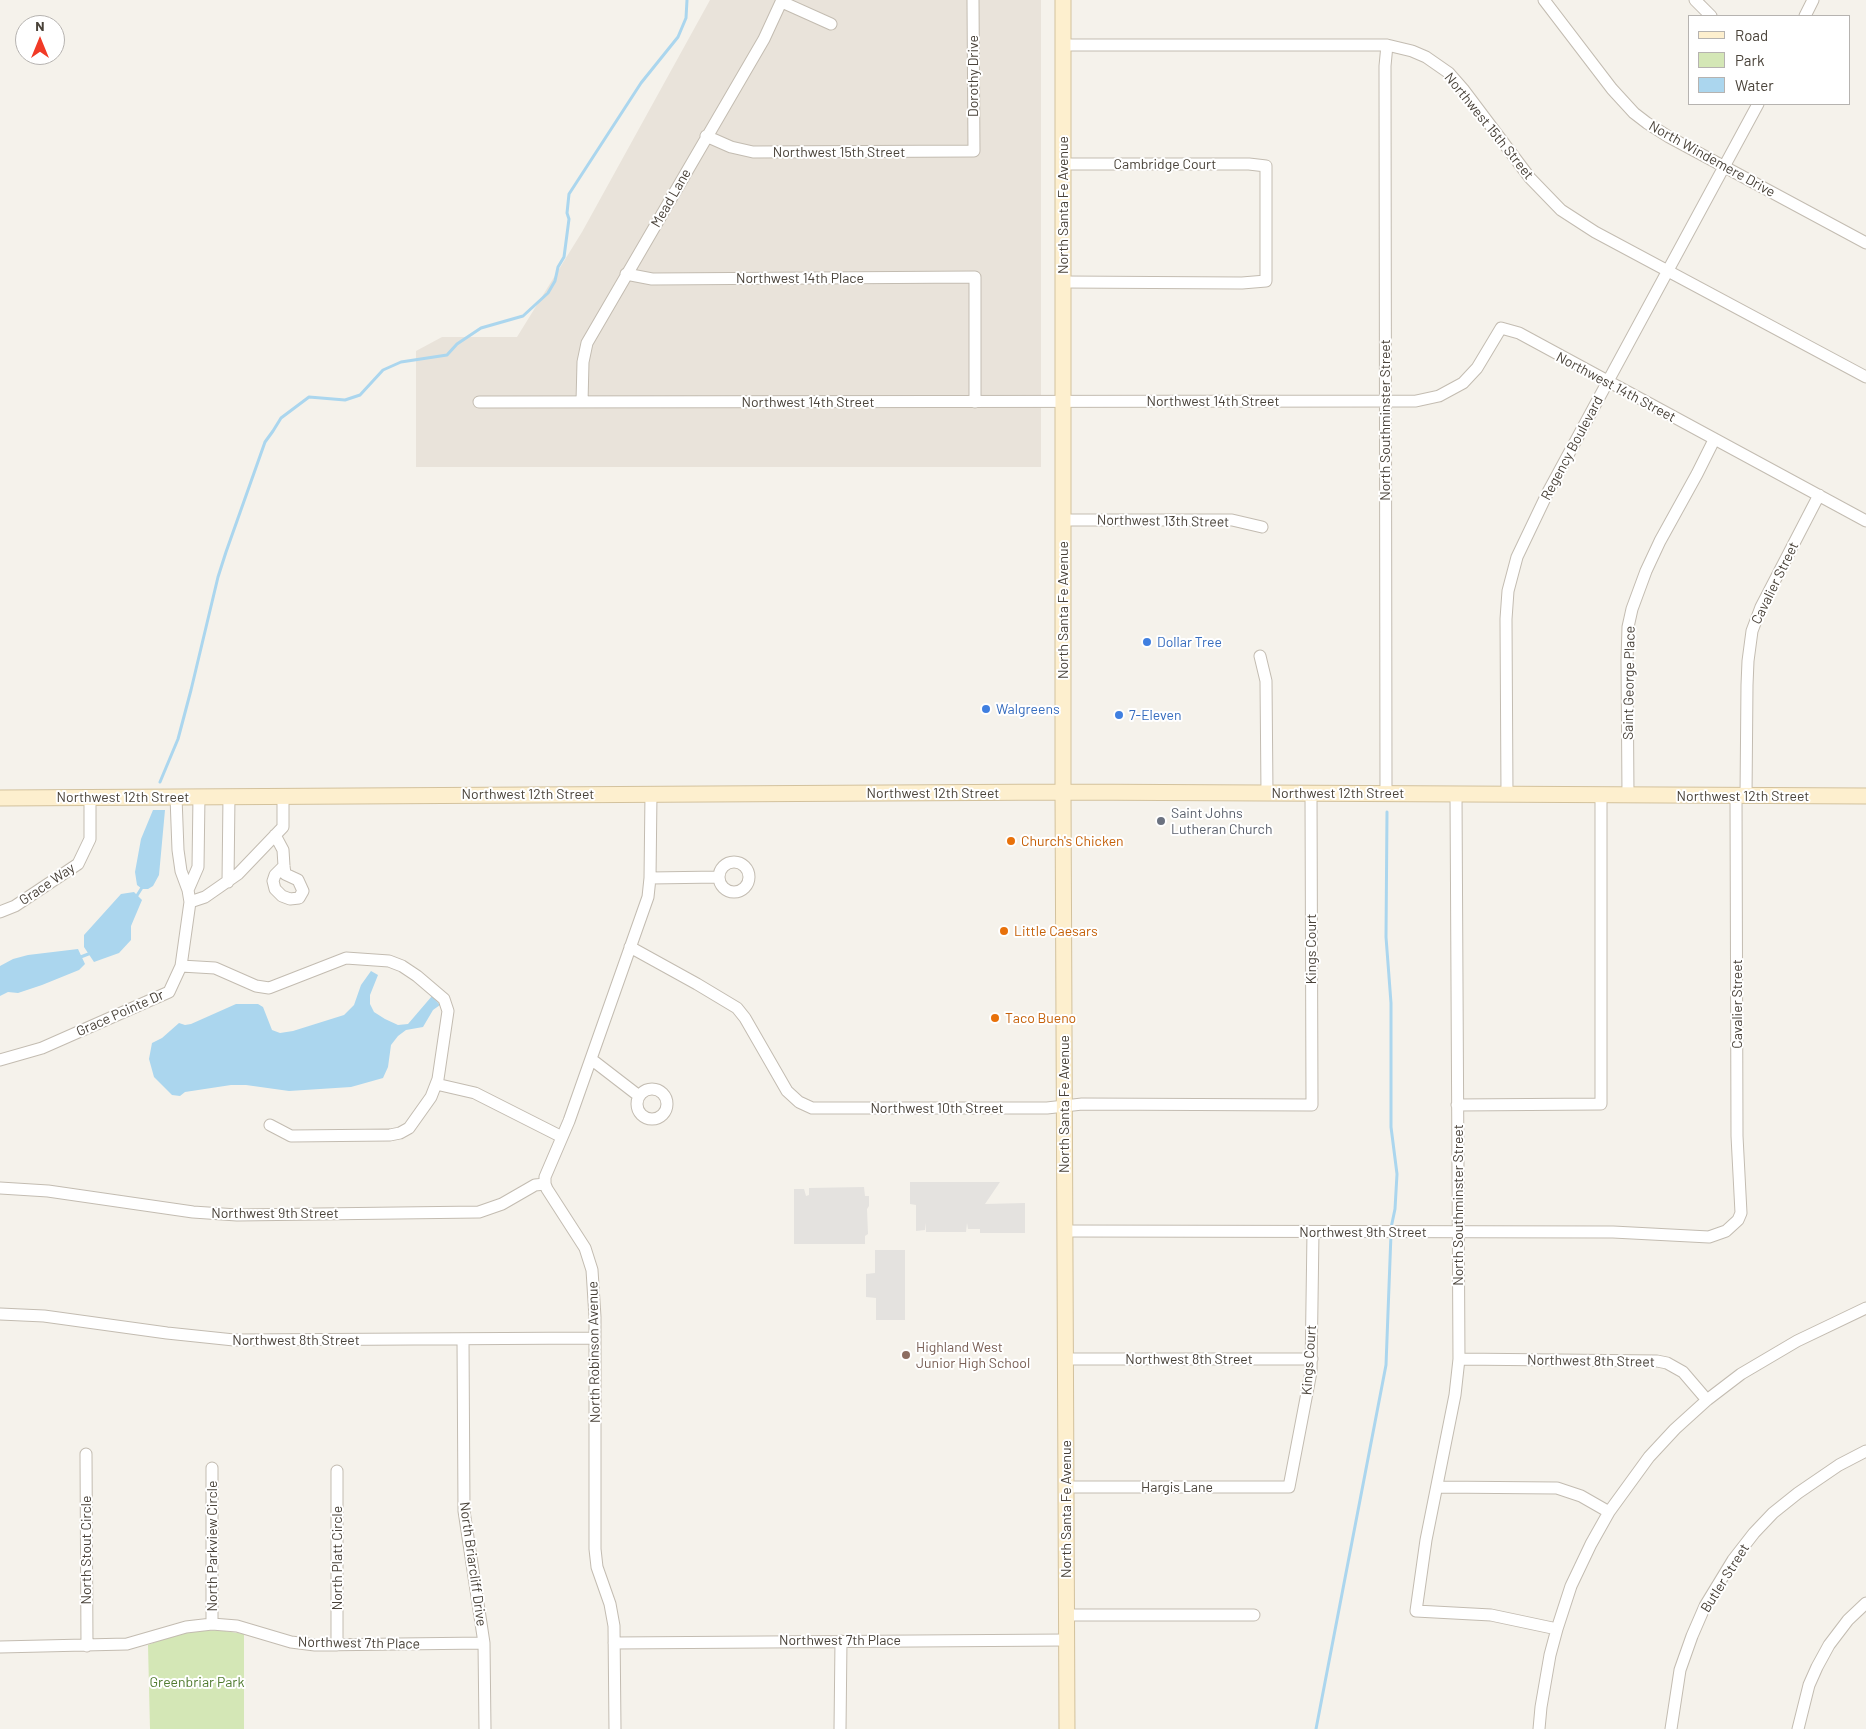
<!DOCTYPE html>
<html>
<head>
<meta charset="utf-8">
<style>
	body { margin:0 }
	#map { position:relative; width:1866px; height:1729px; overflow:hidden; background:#f5f2eb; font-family:Barlow,sans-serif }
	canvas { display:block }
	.legend { position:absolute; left:1688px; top:15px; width:162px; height:90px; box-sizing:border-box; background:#fff; border:1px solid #b6b3b0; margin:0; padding:6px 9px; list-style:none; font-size:15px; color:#494239 }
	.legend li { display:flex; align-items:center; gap:10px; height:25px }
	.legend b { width:25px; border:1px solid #b6b3b0 }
	.north { position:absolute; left:15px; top:15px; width:50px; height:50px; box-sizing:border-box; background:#fff; border:1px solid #b6b3b0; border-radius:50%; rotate:0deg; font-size:14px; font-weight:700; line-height:20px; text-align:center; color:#494239 }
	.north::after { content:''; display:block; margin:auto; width:18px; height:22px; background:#f13a26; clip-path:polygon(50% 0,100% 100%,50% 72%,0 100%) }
</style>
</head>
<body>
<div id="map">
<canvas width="1866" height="1729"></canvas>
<ul class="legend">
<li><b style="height:6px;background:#fdefce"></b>Road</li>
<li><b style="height:14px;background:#d4e7b6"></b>Park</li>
<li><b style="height:14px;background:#abd6ee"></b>Water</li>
</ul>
<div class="north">N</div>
</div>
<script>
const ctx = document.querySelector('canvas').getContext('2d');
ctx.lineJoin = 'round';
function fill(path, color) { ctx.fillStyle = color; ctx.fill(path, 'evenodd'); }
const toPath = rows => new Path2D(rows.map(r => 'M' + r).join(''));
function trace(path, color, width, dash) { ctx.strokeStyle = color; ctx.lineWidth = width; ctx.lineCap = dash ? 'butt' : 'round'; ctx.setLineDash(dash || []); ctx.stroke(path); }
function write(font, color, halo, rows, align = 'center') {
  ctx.font = font + ' Barlow,sans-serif'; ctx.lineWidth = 4; ctx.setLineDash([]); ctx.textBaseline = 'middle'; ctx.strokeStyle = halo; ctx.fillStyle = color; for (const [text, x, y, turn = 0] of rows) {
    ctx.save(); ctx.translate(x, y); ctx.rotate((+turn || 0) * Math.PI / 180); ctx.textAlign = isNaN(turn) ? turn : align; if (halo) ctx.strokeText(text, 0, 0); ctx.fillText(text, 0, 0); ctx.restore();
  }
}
const residential = toPath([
	[710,0,1041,0,1041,467,416,467,416,351,442,337,517,337,582,232]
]);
const green = toPath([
	[219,1630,244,1634,244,1729,150,1729,148,1645,171,1636,197,1631]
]);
const parking = toPath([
	[910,1182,1000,1182,985,1204,1025,1203,1025,1233,980,1233,980,1229,968,1229,967,1223,966,1232,926,1232,926,1223,925,1230,916,1231,916,1205,910,1204],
	[864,1187,865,1196,869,1196,869,1206,867,1209,868,1234,865,1236,865,1244,794,1244,794,1189,804,1189,806,1196,809,1195,809,1188],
	[875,1250,905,1250,905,1320,876,1320,876,1298,866,1297,866,1274,875,1273]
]);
const water = toPath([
	[153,810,165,810,159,875,153,886,148,889,142,889,137,885,135,872,141,839],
	[134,892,142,900,131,926,131,940,119,953,94,962,84,947,84,935,121,894],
	[78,949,85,964,79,970,42,985,18,993,8,992,0,996,0,966,13,959,28,955],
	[371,971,378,975,370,995,370,1004,374,1012,385,1019,398,1025,408,1024,432,996,440,1005,433,1010,423,1027,406,1030,398,1036,391,1045,388,1067,383,1078,351,1087,289,1091,246,1085,231,1085,185,1092,180,1096,172,1095,154,1077,149,1059,152,1043,162,1038,179,1023,185,1025,191,1024,236,1004,258,1004,263,1007,272,1030,280,1033,293,1031,344,1015,354,1005,361,985]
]);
const stream = toPath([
	[160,782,178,739,191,690,218,577,226,552,265,442,273,431,281,418,309,397,345,400,360,395,383,370,401,362,447,355,457,344,481,328,523,316,548,293,555,281,558,267,564,257,569,219,567,213,569,194,641,83,678,37,686,18,687,0],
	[1387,812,1386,937,1391,1003,1391,1127,1397,1174,1395,1209,1391,1228],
	[136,897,143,886],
	[78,958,91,953],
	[1316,1729,1386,1365,1391,1234]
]);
const street = toPath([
	[1544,0,1612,89,1634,113,1647,123,1669,137,1866,243],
	[1695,0,1711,16],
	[782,2,831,24],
	[1805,16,1813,0],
	[1063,45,1387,45,1412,51,1426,57,1449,73,1463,89,1530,178,1561,210,1595,232,1866,377],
	[706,136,731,147,753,152,974,151,973,0],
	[1063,164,1249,164,1266,166,1266,281,1242,283,1064,282],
	[626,274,652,279,975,277,975,402],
	[479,402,1416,401,1439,396,1463,383,1477,368,1501,328,1519,333,1866,521],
	[582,402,583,362,587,343,764,39,782,0],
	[1063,520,1232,520,1262,527],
	[1260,656,1266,681,1267,793],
	[1386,794,1385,66,1387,45],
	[1456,794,1459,1359,1455,1395,1426,1540,1416,1611,1491,1615,1557,1629],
	[1507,795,1506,619,1508,591,1517,557,1548,492,1758,104],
	[1628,795,1627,660,1628,627,1632,609,1646,571,1660,541,1697,474,1714,440],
	[1746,796,1747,685,1748,661,1752,631,1761,607,1819,495],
	[275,835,283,850,284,866,285,874,298,880,303,891,299,898,290,899,282,896,275,889,273,881,275,875,284,866],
	'719 877a15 15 0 1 1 30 0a15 15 0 1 1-30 0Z',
	[650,878,719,877],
	[228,882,229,796],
	[188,890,198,867,199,796],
	[190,902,205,897,238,874,283,827,283,796],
	[0,912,15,906,78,864,90,839,90,797],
	[630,947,697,984,737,1008,745,1018,787,1091,799,1102,812,1108,1047,1108,1082,1104,1312,1105,1311,793],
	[181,966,215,968,256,986,269,988,346,958,389,961,402,966,417,976,444,999,448,1011,438,1079,431,1097,409,1128,400,1133,390,1135,291,1136,270,1125],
	[591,1059,639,1096],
	[0,1060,42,1048,169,992,181,966,190,902,188,890,181,871,178,850,176,797],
	[436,1084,475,1093,562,1137],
	'637 1104a15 15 0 1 1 30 0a15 15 0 1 1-30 0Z',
	[1457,1105,1601,1104,1601,795],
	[0,1188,48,1191,193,1212,237,1215,479,1212,502,1204,535,1185,545,1184],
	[1065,1231,1613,1232,1709,1237,1726,1231,1738,1220,1741,1213,1737,1136,1736,796],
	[0,1314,44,1316,167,1333,234,1340,594,1338],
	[463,1339,464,1511,484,1643,485,1729],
	[1065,1359,1312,1359],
	[1459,1359,1657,1361,1667,1363,1683,1372,1707,1400],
	[86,1454,87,1646],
	[212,1468,212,1624],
	[337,1471,337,1645],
	[1066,1487,1289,1487,1311,1372,1313,1232],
	[1437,1487,1557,1488,1581,1496,1609,1512],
	[1066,1615,1254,1615],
	[614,1643,1066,1640],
	[0,1647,127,1644,186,1627,212,1624,237,1626,291,1642,315,1645,484,1643],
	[615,1729,614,1626,610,1604,597,1567,595,1549,595,1317,592,1270,585,1248,547,1189,545,1184,545,1177,569,1121,648,897,650,878,651,794],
	[840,1729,841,1641],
	[1539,1729,1541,1707,1550,1655,1557,1629,1571,1586,1591,1544,1609,1512,1649,1457,1675,1429,1707,1400,1741,1374,1797,1341,1866,1308],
	[1671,1729,1680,1670,1692,1636,1705,1606,1733,1560,1754,1533,1773,1513,1798,1493,1839,1465,1866,1451],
	[1798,1729,1809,1685,1817,1667,1829,1645,1848,1620,1866,1603]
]);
const secondary = toPath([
	[1063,0,1063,792,1067,1729],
	[0,798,1063,792,1866,796]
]);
const markers = [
	[1147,642,5,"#3f7fe0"],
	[986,709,5,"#3f7fe0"],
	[1119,715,5,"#3f7fe0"],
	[1161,821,5,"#6b7280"],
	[1011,841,5,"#e8710a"],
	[1004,931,5,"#e8710a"],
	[995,1018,5,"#e8710a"],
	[906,1355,5,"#8d6e63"]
];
const streetNames = [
	["Dorothy Drive",973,76,-90],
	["Northwest 15th Street",1489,126,51],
	["Northwest 15th Street",839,152],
	["North Windemere Drive",1712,159,29],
	["Cambridge Court",1165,164],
	["Mead Lane",671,198,-60],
	["North Santa Fe Avenue",1063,205,-90],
	["Northwest 14th Place",800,278],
	["Northwest 14th Street",1616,387,28],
	["Northwest 14th Street",1213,401],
	["Northwest 14th Street",808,402],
	["North Southminster Street",1385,420,-90],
	["Regency Boulevard",1572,448,-62],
	["Northwest 13th Street",1163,521,1],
	["Cavalier Street",1775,583,-64],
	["North Santa Fe Avenue",1063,610,-90],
	["Saint George Place",1629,683,-89],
	["Northwest 12th Street",933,793],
	["Northwest 12th Street",1338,793],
	["Northwest 12th Street",528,794],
	["Northwest 12th Street",1743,796],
	["Northwest 12th Street",123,797],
	["Grace Way",47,884,-34],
	["Kings Court",1311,949,-90],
	["Cavalier Street",1737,1004,-90],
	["Grace Pointe Dr",120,1013,-24],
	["North Santa Fe Avenue",1064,1104,-90],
	["Northwest 10th Street",937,1108],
	["North Southminster Street",1458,1205,-90],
	["Northwest 9th Street",275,1213],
	["Northwest 9th Street",1363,1232],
	["Northwest 8th Street",296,1340],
	["North Robinson Avenue",594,1352,-91],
	["Northwest 8th Street",1189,1359],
	["Kings Court",1309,1360,-86],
	["Northwest 8th Street",1591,1361,1],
	["Hargis Lane",1177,1487],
	["North Santa Fe Avenue",1066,1509,-90],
	["North Parkview Circle",212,1546,-90],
	["North Stout Circle",86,1550,-90],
	["North Platt Circle",337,1558,-90],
	["North Briarcliff Drive",473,1564,82],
	["Butler Street",1725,1578,-58],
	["Northwest 7th Place",840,1640],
	["Northwest 7th Place",359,1643,1]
];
const shopNames = [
	["Dollar Tree",1157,642],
	["Walgreens",996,709],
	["7-Eleven",1129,715]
];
const worshipNames = [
	["Saint Johns",1171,813],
	["Lutheran Church",1171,829]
];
const foodNames = [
	["Church's Chicken",1021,841],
	["Little Caesars",1014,931],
	["Taco Bueno",1005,1018]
];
const educationNames = [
	["Highland West",916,1347],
	["Junior High School",916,1363]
];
const parkNames = [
	["Greenbriar Park",197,1682]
];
fill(residential, '#e9e3da');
fill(green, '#d4e7b6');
fill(parking, '#e4e2df');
fill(water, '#abd6ee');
trace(stream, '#abd6ee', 3);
trace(street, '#c3bcb1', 13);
trace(secondary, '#d3c29d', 17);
trace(street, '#fff', 11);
trace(secondary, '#fdefce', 15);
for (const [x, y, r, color] of markers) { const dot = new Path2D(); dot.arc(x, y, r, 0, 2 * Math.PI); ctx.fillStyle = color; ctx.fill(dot); trace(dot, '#fff', 2); }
write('14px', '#494239', '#fff', streetNames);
write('14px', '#366cbe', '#fff', shopNames, 'left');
write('14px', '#5b616d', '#fff', worshipNames, 'left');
write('14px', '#c56008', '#fff', foodNames, 'left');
write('14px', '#785e54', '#fff', educationNames, 'left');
write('14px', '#4f7a2e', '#fff', parkNames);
</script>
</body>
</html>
